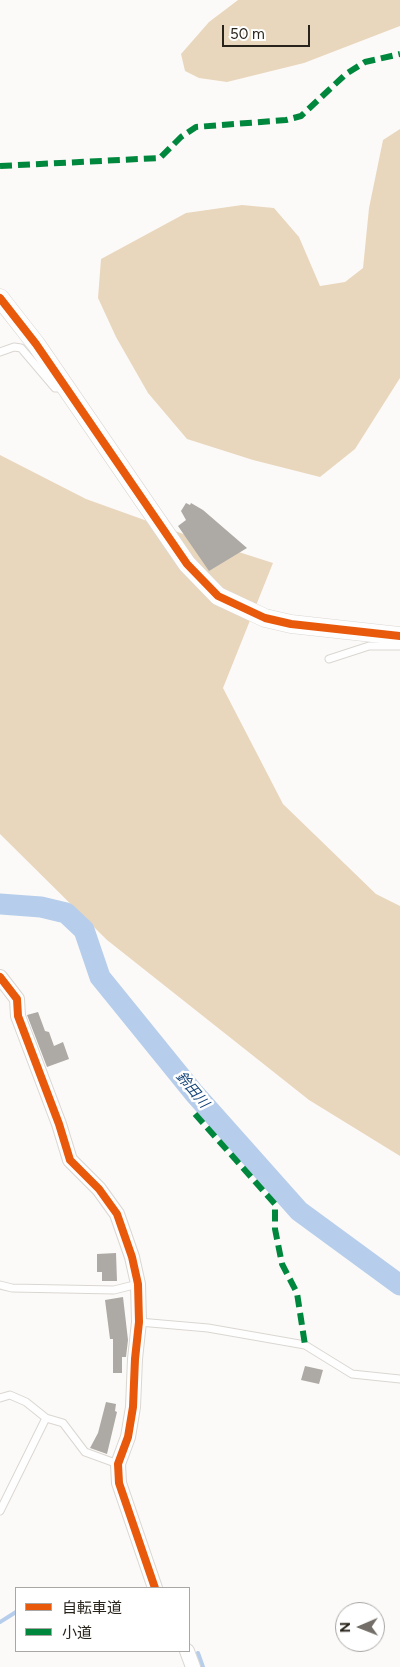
<!DOCTYPE html>
<html>
<head>
<meta charset="utf-8">
<style>
	body { margin:0 }
	#map { position:relative; width:400px; height:1667px; overflow:hidden; background:#fcfaf8; font-family:Figtree,"Noto Sans JP",sans-serif }
	canvas { display:block }
	.legend { position:absolute; left:15px; top:1587px; width:175px; height:65px; box-sizing:border-box; background:#fff; border:1px solid #a9a7a4; margin:0; padding:6px 9px; list-style:none; font-size:15px; color:#29241b }
	.legend li { display:flex; align-items:center; gap:10px; height:25px }
	.legend b { width:25px; border:1px solid #a9a7a4 }
	.north { position:absolute; left:335px; top:1602px; width:50px; height:50px; box-sizing:border-box; background:#fff; border:1px solid #a9a7a4; border-radius:50%; rotate:269deg; font-size:14px; font-weight:700; line-height:20px; text-align:center; color:#29241b }
	.north::after { content:''; display:block; margin:auto; width:18px; height:22px; background:#736f68; clip-path:polygon(50% 0,100% 100%,50% 72%,0 100%) }
	.scale { position:absolute; left:222px; top:25px; width:88px; height:22px; box-sizing:border-box; border:2px solid #29241b; border-top:0; padding-left:6px; font-size:15px; line-height:18px; white-space:nowrap; color:#29241b; -webkit-text-stroke:4px #fff; paint-order:stroke }
</style>
</head>
<body>
<div id="map">
<canvas width="400" height="1667"></canvas>
<ul class="legend">
<li><b style="height:6px;background:#e8590c"></b>自転車道</li>
<li><b style="height:6px;background:#00873e"></b>小道</li>
</ul>
<div class="north">N</div>
<div class="scale">50 m</div>
</div>
<script>
const ctx = document.querySelector('canvas').getContext('2d');
ctx.lineJoin = 'round';
function fill(path, color) { ctx.fillStyle = color; ctx.fill(path, 'evenodd'); }
const toPath = rows => new Path2D(rows.map(r => 'M' + r).join(''));
function trace(path, color, width, dash) { ctx.strokeStyle = color; ctx.lineWidth = width; ctx.lineCap = dash ? 'butt' : 'round'; ctx.setLineDash(dash || []); ctx.stroke(path); }
function write(font, color, halo, rows, align = 'center') {
  ctx.font = font + ' Figtree,"Noto Sans JP",sans-serif'; ctx.lineWidth = 5; ctx.setLineDash([]); ctx.textBaseline = 'middle'; ctx.strokeStyle = halo; ctx.fillStyle = color; for (const [text, x, y, turn = 0] of rows) {
    ctx.save(); ctx.translate(x, y); ctx.rotate((+turn || 0) * Math.PI / 180); ctx.textAlign = isNaN(turn) ? turn : align; if (halo) ctx.strokeText(text, 0, 0); ctx.fillText(text, 0, 0); ctx.restore();
  }
}
const forest = toPath([
	[238,0,400,0,400,26,304,63,227,82,199,78,185,71,181,54,209,22],
	[400,129,400,378,355,449,320,477,253,460,187,439,148,393,116,337,98,298,101,259,186,213,242,205,274,208,299,237,320,286,345,282,363,268,369,208,383,140],
	[0,455,86,499,189,536,273,563,223,688,283,804,376,894,400,906,400,1156,309,1100,107,940,0,834]
]);
const stream = toPath([
	[0,1622,16,1612],
	[198,1653,203,1667]
]);
const river = toPath([
	[0,904,41,907,66,913,84,930,100,977,194,1093,299,1211,400,1285]
]);
const building = toPath([
	[186,503,190,505,191,503,203,510,247,548,209,571,178,526,186,520,181,511],
	[38,1012,45,1031,49,1032,54,1046,63,1042,69,1059,47,1067,27,1015],
	[116,1253,117,1281,102,1281,102,1272,97,1272,97,1254],
	[123,1297,128,1340,126,1357,122,1357,122,1373,113,1373,113,1339,110,1339,105,1300],
	[305,1366,323,1370,319,1384,301,1380],
	[106,1402,116,1404,115,1411,117,1412,107,1454,90,1448,98,1433]
]);
const service = toPath([
	[0,352,14,347,21,348,55,388,63,388],
	[329,659,369,646,400,646],
	[0,1285,12,1288,114,1290,138,1284],
	[139,1322,208,1328,305,1345,352,1374,400,1379],
	[0,1398,10,1395,26,1402,46,1418,63,1423,85,1452,118,1464],
	[0,1511,46,1418]
]);
const minor = toPath([
	[0,977,17,999,18,1016,59,1124,70,1160,99,1189,117,1214,132,1257,138,1284,139,1322,135,1359,133,1407,128,1437,118,1464,119,1483,155,1588],
	[187,1651,193,1667]
]);
const tertiary = toPath([
	[0,298,36,344,187,564,218,596,265,618,291,624,400,636]
]);
const quiet = toPath([
	[0,166,160,158,181,137,196,127,286,120,301,116,346,74,365,62,400,54],
	[195,1114,275,1204,275,1229,282,1264,297,1293,305,1345]
]);
const cycleway = toPath([
	[0,298,36,344,187,564,218,596,265,618,291,624,400,636],
	[0,977,17,999,18,1016,59,1124,70,1160,99,1189,117,1214,132,1257,138,1284,139,1322,135,1359,133,1407,128,1437,118,1464,119,1483,155,1588]
]);
const waterNames = [
	["鈴田川",192,1090,50]
];
fill(forest, '#e9d7bd');
trace(stream, '#b6ceeb', 4);
trace(river, '#b6ceeb', 21);
fill(building, '#adaaa5');
trace(service, '#dad7d2', 9);
trace(minor, '#dad7d2', 16);
trace(tertiary, '#dad7d2', 19);
trace(service, '#fffefe', 7);
trace(minor, '#fffefe', 14);
trace(tertiary, '#fffefe', 18);
trace(quiet, '#00873e', 6, [12, 6]);
trace(cycleway, '#e8590c', 8);
write('italic 14px', '#134377', '#fff', waterNames);
</script>
</body>
</html>
